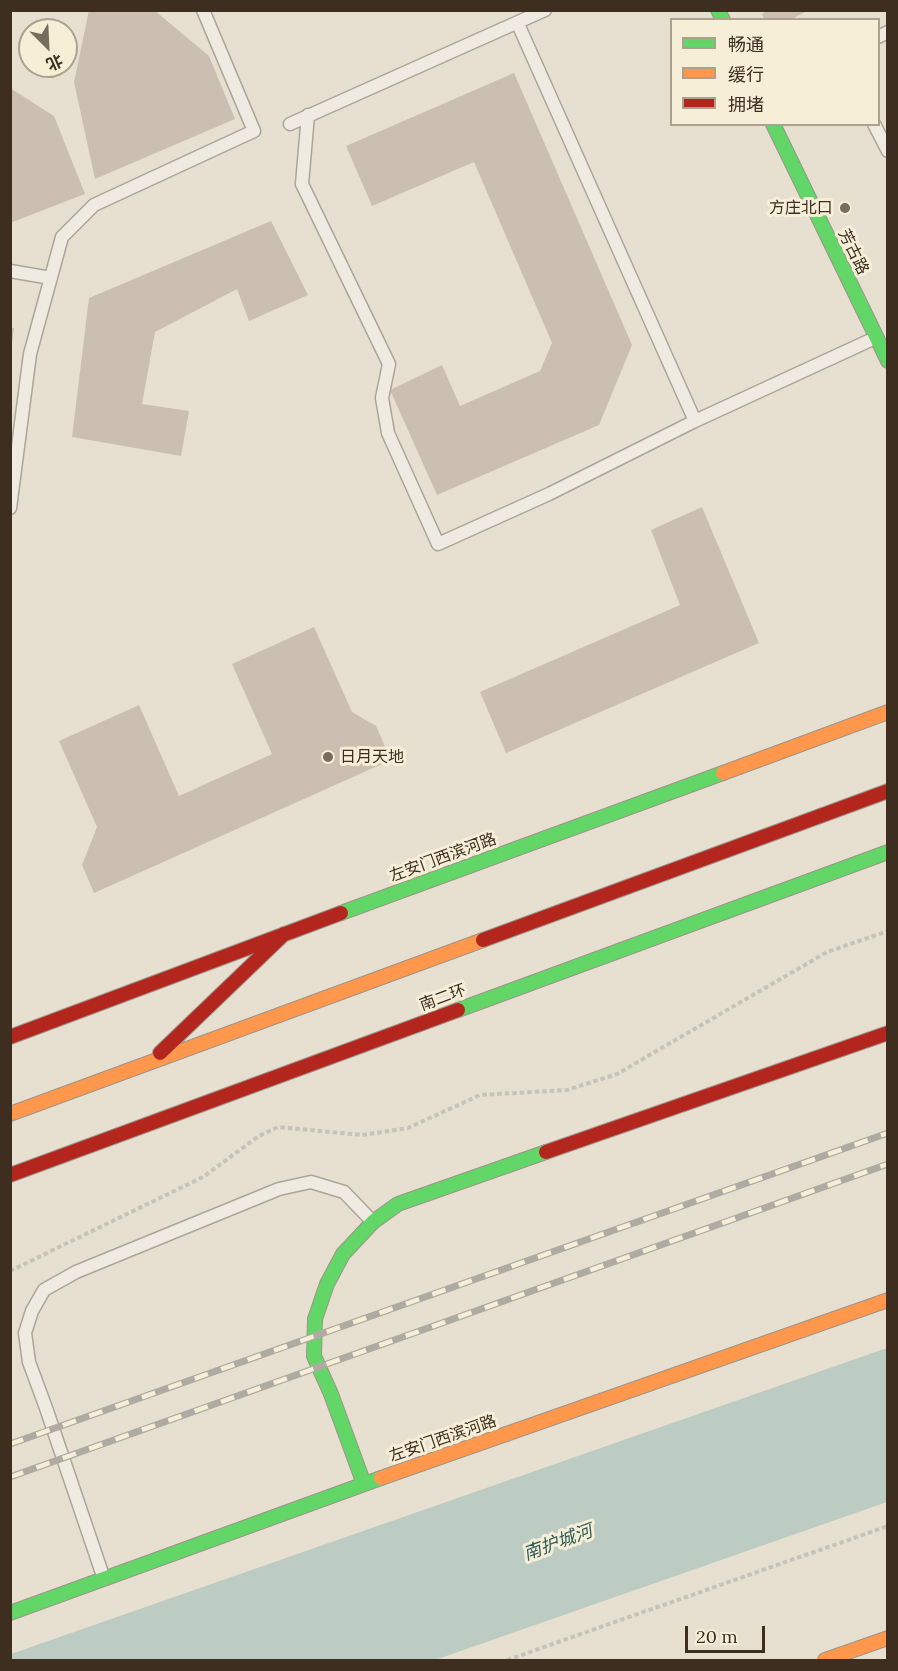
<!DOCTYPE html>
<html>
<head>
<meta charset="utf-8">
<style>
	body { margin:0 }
	#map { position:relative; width:898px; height:1671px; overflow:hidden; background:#e7e0d1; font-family:Lora,"Noto Sans SC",serif }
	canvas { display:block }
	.frame { position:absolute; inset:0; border:12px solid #3d2e20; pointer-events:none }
	.legend { position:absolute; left:670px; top:18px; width:210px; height:108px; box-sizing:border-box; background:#f7eed8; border:2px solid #ada18e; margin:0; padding:8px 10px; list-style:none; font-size:18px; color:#3d2e20 }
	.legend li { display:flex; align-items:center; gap:12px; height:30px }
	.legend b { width:30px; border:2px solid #ada18e }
	.north { position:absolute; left:18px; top:18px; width:60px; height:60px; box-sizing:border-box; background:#f7eed8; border:2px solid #ada18e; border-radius:50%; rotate:156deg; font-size:16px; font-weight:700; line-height:24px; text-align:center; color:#3d2e20 }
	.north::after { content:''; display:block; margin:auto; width:21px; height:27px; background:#786c5e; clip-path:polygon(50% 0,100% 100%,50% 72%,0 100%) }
	.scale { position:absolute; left:685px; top:1626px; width:80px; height:27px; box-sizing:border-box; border:3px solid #3d2e20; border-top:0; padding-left:8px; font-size:18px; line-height:21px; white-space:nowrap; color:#3d2e20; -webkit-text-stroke:4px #f7eed8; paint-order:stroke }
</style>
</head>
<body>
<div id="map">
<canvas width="898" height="1671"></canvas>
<div class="frame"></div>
<ul class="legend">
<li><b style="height:8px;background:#63d668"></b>畅通</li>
<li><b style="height:8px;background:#ff974d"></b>缓行</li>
<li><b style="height:8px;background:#b3261e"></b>拥堵</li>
</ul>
<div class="north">北</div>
<div class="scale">20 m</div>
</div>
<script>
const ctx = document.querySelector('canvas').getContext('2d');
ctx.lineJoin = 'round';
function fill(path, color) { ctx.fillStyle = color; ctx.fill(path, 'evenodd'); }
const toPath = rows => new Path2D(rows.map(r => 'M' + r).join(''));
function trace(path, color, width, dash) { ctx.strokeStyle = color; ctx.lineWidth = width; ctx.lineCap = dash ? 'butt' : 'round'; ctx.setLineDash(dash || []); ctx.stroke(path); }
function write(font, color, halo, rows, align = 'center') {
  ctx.font = font + ' Lora,"Noto Sans SC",serif'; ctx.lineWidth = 6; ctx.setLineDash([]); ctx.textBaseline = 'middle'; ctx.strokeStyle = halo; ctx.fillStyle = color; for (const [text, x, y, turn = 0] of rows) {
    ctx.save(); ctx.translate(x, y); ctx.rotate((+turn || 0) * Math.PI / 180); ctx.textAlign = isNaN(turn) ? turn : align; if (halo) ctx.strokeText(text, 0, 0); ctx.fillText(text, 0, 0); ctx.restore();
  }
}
const water = toPath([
	[887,1348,887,1502,435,1660,11,1660,11,1654]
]);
const building = toPath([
	[89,10,154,10,209,56,235,119,95,179,74,82],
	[768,10,809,10,790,20,764,20,762,14],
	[514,73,632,345,599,425,437,495,390,390,442,365,460,406,540,371,552,343,474,162,372,206,346,146],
	[10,88,54,116,85,194,10,223],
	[271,221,308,295,249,321,237,289,155,332,142,404,189,411,181,456,72,437,89,298],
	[10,328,14,328,12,343,10,343],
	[702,507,759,643,506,753,480,692,680,605,651,530],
	[314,627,352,712,376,726,391,760,94,893,82,865,97,827,59,741,139,705,179,796,272,754,232,664]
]);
const path = toPath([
	[10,1271,203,1177,259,1136,278,1127,362,1135,408,1128,480,1095,567,1090,617,1074,827,952,888,931],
	[507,1660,888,1526]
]);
const lane = toPath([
	[518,24,695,421],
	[878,37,888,32],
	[308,115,302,184,389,364,382,398,388,433,438,544,549,494,695,421,875,338],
	[290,124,545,10],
	[874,124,888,151],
	[10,271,51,278],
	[10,508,30,354,62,237,94,205,254,131,203,10],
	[103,1576,46,1408,29,1362,25,1333,32,1311,44,1290,76,1272,279,1189,311,1182,344,1192,372,1221]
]);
const fast = toPath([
	[718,10,723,20],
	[773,124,888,361],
	[341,913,723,773],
	[458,1010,888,852],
	[364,1484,331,1394,314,1356,315,1319,327,1284,343,1254,373,1222,398,1204,546,1152],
	[10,1613,381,1478]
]);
const slow = toPath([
	[723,773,888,712],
	[10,1114,483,940],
	[381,1478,888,1300],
	[825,1660,888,1638]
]);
const jam = toPath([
	[483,940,888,791],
	[10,1037,341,913],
	[160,1053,284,934],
	[546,1152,888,1033],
	[10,1175,458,1010]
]);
const rail = toPath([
	[10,1444,888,1133],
	[10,1477,888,1164]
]);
const markers = [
	[845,208,6,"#786c5e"],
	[328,757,6,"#786c5e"]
];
const poiNames = [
	["方庄北口",833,208],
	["日月天地",340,757,"left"]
];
const streetNames = [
	["芳古路",853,252,64],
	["左安门西滨河路",443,858,-20],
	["南二环",443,998,-20],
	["左安门西滨河路",443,1439,-19]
];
const waterNames = [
	["南护城河",558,1543,-20]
];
fill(water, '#bcccc2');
fill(building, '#cbbfb2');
trace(lane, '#ada599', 15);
trace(fast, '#9c958a', 16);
trace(slow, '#9c958a', 16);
trace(jam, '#9c958a', 16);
trace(path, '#c8c2b9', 4, [4.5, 3]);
trace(lane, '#efebe3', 12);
trace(fast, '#63d668', 14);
trace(slow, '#ff974d', 14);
trace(jam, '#b3261e', 14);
trace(rail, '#afaaa2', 7);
trace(rail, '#f7eed8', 4.5, [14]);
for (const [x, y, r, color] of markers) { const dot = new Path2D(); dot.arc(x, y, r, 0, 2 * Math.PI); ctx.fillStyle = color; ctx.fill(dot); trace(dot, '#f7eed8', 2); }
write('16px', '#3d2e20', '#f7eed8', poiNames, 'right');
write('16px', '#3d2e20', '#f7eed8', streetNames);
write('italic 18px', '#2f5d5a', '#f7eed8', waterNames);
</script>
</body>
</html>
